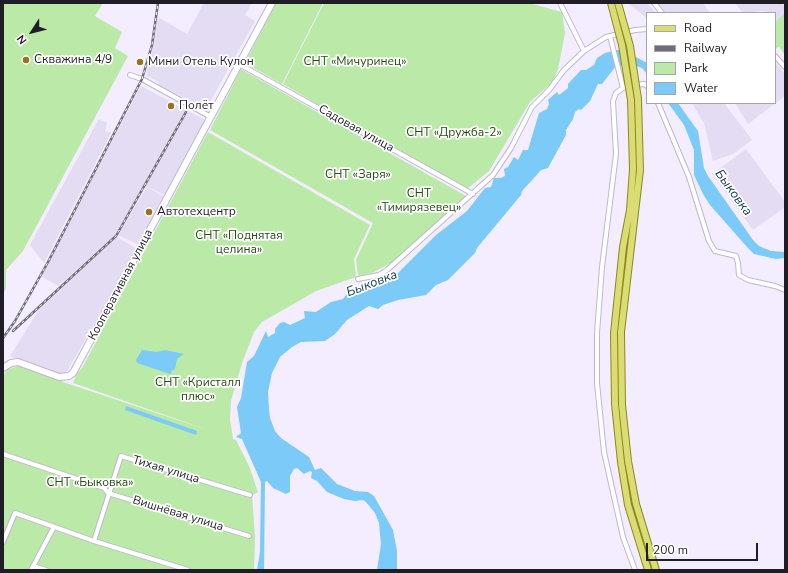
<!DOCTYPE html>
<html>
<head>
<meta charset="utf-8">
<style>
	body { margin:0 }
	#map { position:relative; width:788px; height:573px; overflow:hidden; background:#f3edff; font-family:"Nunito Sans",sans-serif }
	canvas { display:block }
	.frame { position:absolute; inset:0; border:4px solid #201d27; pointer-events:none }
	.legend { position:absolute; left:646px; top:12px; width:130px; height:92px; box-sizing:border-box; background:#fff; border:1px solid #a6a5a9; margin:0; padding:5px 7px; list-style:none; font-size:12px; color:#201d27 }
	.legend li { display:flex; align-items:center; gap:8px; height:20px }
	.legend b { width:20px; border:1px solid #a6a5a9 }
	.north { position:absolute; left:12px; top:12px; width:40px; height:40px; -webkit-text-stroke:3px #fff; paint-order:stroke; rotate:234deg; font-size:11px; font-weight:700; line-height:16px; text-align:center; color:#201d27 }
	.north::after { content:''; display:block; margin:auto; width:14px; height:18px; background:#201d27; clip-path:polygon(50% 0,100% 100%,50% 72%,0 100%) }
	.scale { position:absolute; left:646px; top:543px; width:112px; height:18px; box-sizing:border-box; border:2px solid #201d27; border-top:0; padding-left:5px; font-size:12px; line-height:14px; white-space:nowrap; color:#201d27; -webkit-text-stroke:3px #fff; paint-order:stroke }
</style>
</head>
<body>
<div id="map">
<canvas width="788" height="573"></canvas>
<div class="frame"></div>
<ul class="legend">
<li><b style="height:5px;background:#dcdc74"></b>Road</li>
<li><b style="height:5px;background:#6f6b78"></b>Railway</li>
<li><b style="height:11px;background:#bbe9a8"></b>Park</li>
<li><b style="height:11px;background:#7bcaf7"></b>Water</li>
</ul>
<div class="north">N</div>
<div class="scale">200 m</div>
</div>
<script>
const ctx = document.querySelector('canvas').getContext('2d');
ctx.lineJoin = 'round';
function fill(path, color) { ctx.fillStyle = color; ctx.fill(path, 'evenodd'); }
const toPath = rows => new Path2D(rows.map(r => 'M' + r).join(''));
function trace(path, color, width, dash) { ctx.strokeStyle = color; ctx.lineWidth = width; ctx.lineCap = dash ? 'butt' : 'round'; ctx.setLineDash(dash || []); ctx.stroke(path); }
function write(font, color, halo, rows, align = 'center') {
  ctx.font = font + ' "Nunito Sans",sans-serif'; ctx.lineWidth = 3.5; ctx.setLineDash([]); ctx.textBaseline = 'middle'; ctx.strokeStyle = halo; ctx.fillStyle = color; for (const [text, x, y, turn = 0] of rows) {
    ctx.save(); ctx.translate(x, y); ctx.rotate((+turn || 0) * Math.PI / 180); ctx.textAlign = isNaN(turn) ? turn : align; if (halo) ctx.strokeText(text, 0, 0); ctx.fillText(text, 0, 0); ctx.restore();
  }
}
const built = toPath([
	[204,3,252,3,245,15,255,21,206,109,197,108,185,98,158,85,159,82,146,75,152,52,158,17,187,34],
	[627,3,647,3,656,13,647,13,647,18],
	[657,3,703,3,710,13,665,13],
	[735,3,781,3,785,6,785,13,775,22,775,13,762,11,743,13],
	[775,62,785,74,785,96,748,124,735,103,775,103],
	[141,86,207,121,166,196,144,185,114,236,58,286,41,276],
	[692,103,724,103,752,140,733,154,713,161,704,123],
	[99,119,107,123,105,131,111,133,44,263,30,245],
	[746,149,785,202,785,207,753,230,712,174],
	[147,187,166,198,139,245,118,235],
	[117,237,137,249,66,373,62,375,10,356,39,310]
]);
const green = toPath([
	[3,3,103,3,95,16,122,32,115,48,128,56,23,251,6,270,6,288,3,294],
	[276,3,323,3,282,84,245,63],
	[324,3,529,3,562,12,565,33,558,69,553,82,530,102,489,171,467,189,404,155,283,84],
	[785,13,785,55,779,47,775,49,775,22],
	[241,69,409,164,466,196,391,263,372,273,358,276,356,260,373,223,210,130],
	[208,132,370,225,354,259,356,277,316,291,262,322,254,332,242,363,231,401,230,419,233,439,236,440,249,466,258,492,252,495,255,537,254,570,3,570,3,376,7,370,20,365,66,383,211,431,73,383,77,373,82,368]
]);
const water = toPath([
	[617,50,623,50,647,63,647,74,642,68,634,65,616,66,602,84,598,84,590,101,581,110,579,109,575,112,573,119,566,130,566,135,548,168,541,170,533,179,522,191,521,195,477,248,475,253,448,280,436,285,426,295,398,300,383,305,378,309,369,306,347,320,335,334,325,341,301,342,292,347,280,357,272,373,268,392,269,409,270,418,275,431,281,438,309,457,315,470,321,468,337,484,355,491,368,492,374,496,393,530,397,551,397,570,377,570,381,544,379,523,375,513,366,502,363,500,355,501,344,499,327,492,317,481,311,478,312,472,310,471,304,474,297,468,294,469,290,476,290,492,286,494,273,488,267,481,265,482,264,569,257,570,260,552,261,482,242,439,236,437,241,433,237,407,241,398,247,362,254,356,266,331,268,337,275,333,275,329,280,323,284,322,290,325,305,318,304,311,316,312,331,302,343,299,350,290,367,287,395,276,436,235,467,211,485,188,491,187,494,178,500,178,505,176,504,169,508,167,514,157,518,160,523,150,528,150,539,113,547,109,549,104,548,100,557,92,559,95,568,88,568,84,581,70,586,70,594,65,597,58,605,53],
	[668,103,678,103,698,131,704,168,708,176,753,240,759,246,771,251,785,252,785,258,776,259,754,254,747,247,710,205,703,194,694,175,694,150,684,125],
	[142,350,157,352,165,350,184,354,177,359,175,369,171,371,172,373,170,374,137,363,136,360],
	[126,406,197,431,196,435,125,410]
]);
const minor = toPath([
	[560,3,584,51],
	[654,3,662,13],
	[610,36,623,88],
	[775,56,785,67],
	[239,64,473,194],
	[130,75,142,79,211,117],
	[658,103,689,177,709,241,715,251,736,256,738,263,739,275,748,280,775,286,785,290],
	[358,279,379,275,387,270,493,175,511,148,532,107,549,90,564,70,584,51,606,37,635,30,647,29],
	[3,454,104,488,108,493,249,536],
	[94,541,121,456,250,495],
	[3,542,15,513,94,541,188,570],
	[33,566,46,570],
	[31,570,54,527],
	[635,570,623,537,604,452,597,383,597,333,602,267,616,154,613,101,616,93,623,88,632,85,644,84,647,86]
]);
const secondary = toPath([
	[3,368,11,363,18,362,59,377,69,376,73,373,272,3]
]);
const primary = toPath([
	[638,99,640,170,621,332,622,405,628,461,636,504,656,570],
	[631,100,633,169,630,210,623,247,614,333,615,404,621,462,628,505,648,570]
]);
const rail = toPath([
	[13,331,116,236,186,112],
	[3,338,15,321,48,262,142,79,152,45,158,3]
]);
const primaryBridge = toPath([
	[611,3,622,45,631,100],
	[618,3,630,46,638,99]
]);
const markers = [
	[26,60,4,"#98721d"],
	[140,62,4,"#98721d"],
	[171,106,4,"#98721d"],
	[149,212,4,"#98721d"]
];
const poiNames = [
	["Скважина 4/9",34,60],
	["Мини Отель Кулон",148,62],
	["Полёт",179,106],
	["Автотехцентр",157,212]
];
const parkNames = [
	["СНТ «Мичуринец»",355,62],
	["СНТ «Дружба-2»",454,133],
	["СНТ «Заря»",358,175],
	["СНТ",419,194],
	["«Тимирязевец»",419,208],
	["СНТ «Поднятая",239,236],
	["целина»",239,250],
	["СНТ «Кристалл",198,383],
	["плюс»",198,397],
	["СНТ «Быковка»",90,483]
];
const streetNames = [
	["Садовая улица",356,129,29],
	["Кооперативная улица",121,285,-62],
	["Тихая улица",166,470,17],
	["Вишнёвая улица",178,514,17]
];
const waterNames = [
	["Быковка",733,193,54],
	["Быковка",372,284,-21]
];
fill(built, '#e3dcf2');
fill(green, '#bbe9a8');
fill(water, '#7bcaf7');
trace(minor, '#c0b6d2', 6);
trace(secondary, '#c0b6d2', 8);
trace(primary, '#8b8a1d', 8);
trace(minor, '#fff', 4);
trace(secondary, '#fff', 6);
trace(primary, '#dcdc74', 6);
trace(rail, '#6f6b78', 2.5);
trace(rail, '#fff', 1, [3]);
trace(primaryBridge, '#8b8a1d', 8, []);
trace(primaryBridge, '#dcdc74', 6);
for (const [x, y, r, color] of markers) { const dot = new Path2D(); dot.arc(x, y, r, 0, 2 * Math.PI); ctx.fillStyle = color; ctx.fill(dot); trace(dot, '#fff', 1.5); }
write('12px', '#201d27', '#fff', poiNames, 'left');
write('12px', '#274c14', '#fff', parkNames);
write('12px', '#201d27', '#fff', streetNames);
write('italic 13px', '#134057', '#fff', waterNames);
</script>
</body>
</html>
